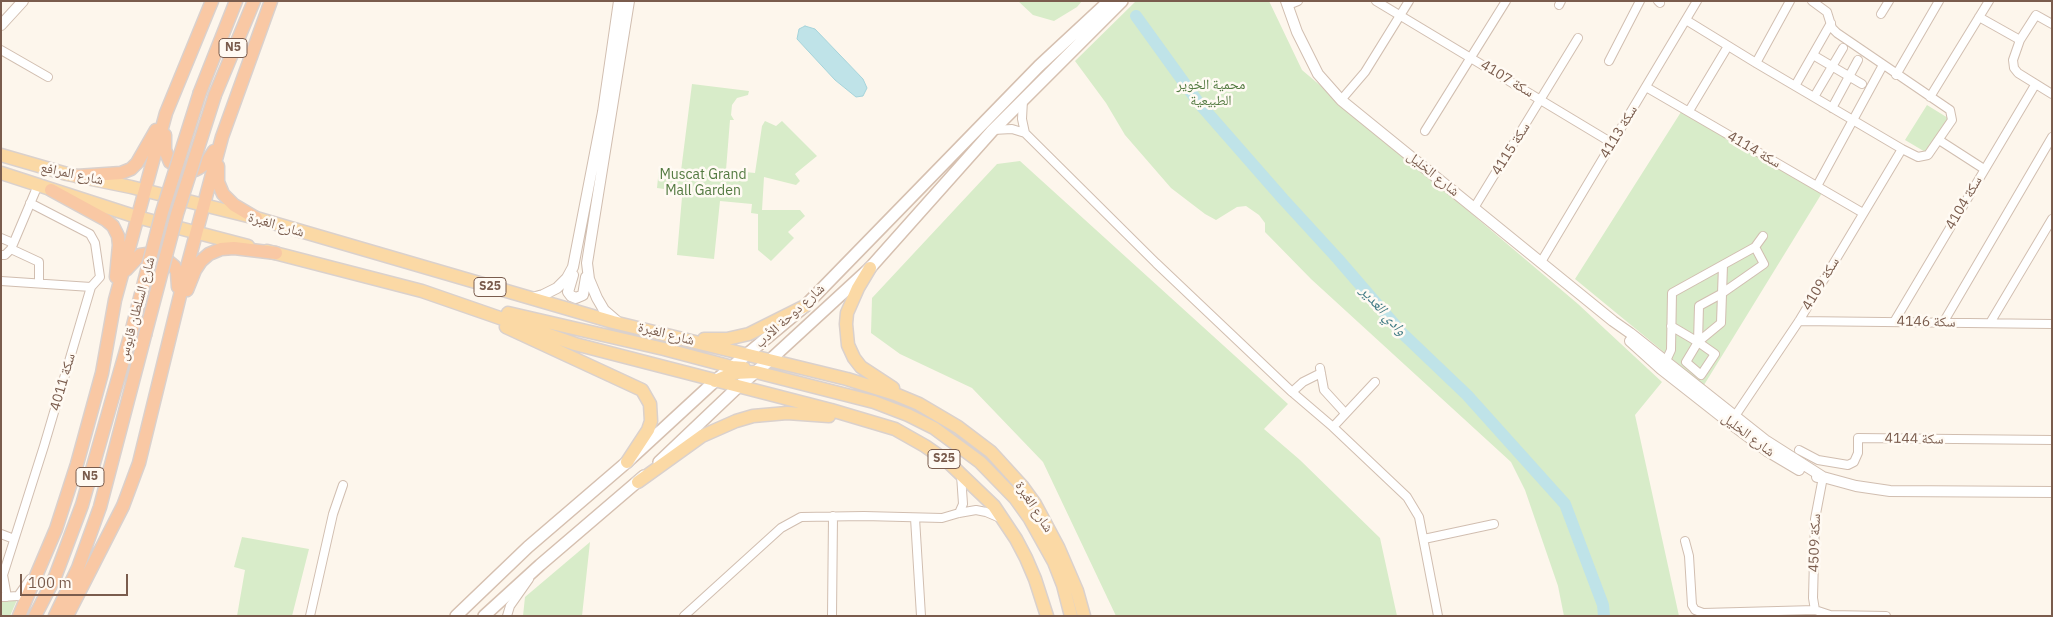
<!DOCTYPE html>
<html>
<head>
<meta charset="utf-8">
<style>
	body { margin:0 }
	#map { position:relative; width:2053px; height:617px; overflow:hidden; background:#fdf6ec; font-family:"IBM Plex Sans",sans-serif }
	canvas { display:block }
	.frame { position:absolute; inset:0; border:2px solid #7a5c4d; pointer-events:none }
	.scale { position:absolute; left:20px; top:574px; width:108px; height:22px; box-sizing:border-box; border:2px solid #7a5c4d; border-top:0; padding-left:6px; font-size:15px; line-height:18px; white-space:nowrap; color:#7a5c4d; -webkit-text-stroke:4px #fffaf3; paint-order:stroke }
</style>
</head>
<body>
<div id="map">
<canvas width="2053" height="617"></canvas>
<div class="frame"></div>
<div class="scale">100 m</div>
</div>
<script>
const ctx = document.querySelector('canvas').getContext('2d');
ctx.lineJoin = 'round';
function fill(path, color) { ctx.fillStyle = color; ctx.fill(path, 'evenodd'); }
const toPath = rows => new Path2D(rows.map(r => 'M' + r).join(''));
function trace(path, color, width, dash) { ctx.strokeStyle = color; ctx.lineWidth = width; ctx.lineCap = dash ? 'butt' : 'round'; ctx.setLineDash(dash || []); ctx.stroke(path); }
function write(font, color, halo, rows, align = 'center') {
  ctx.font = font + ' "IBM Plex Sans","Noto Naskh Arabic",sans-serif'; ctx.lineWidth = 5; ctx.setLineDash([]); ctx.textBaseline = 'middle'; ctx.strokeStyle = halo; ctx.fillStyle = color; for (const [text, x, y, turn = 0] of rows) {
    ctx.save(); ctx.translate(x, y); ctx.rotate((+turn || 0) * Math.PI / 180); ctx.textAlign = isNaN(turn) ? turn : align; if (halo) ctx.strokeText(text, 0, 0); ctx.fillText(text, 0, 0); ctx.restore();
  }
}
const green = toPath([
	[1018,1,1082,1,1077,7,1054,21,1033,15],
	[1136,1,1269,1,1302,70,1578,304,1662,382,1635,415,1679,616,1564,616,1558,586,1525,490,1511,462,1311,279,1265,232,1265,223,1259,215,1246,206,1237,207,1216,220,1205,214,1171,188,1125,135,1106,103,1075,61],
	[692,84,749,91,748,95,737,98,732,105,731,115,734,120,730,120,726,170,755,173,762,126,765,121,776,126,782,121,817,156,795,174,800,181,796,185,764,177,762,210,800,210,805,216,788,232,794,238,771,261,758,250,758,214,751,213,752,204,720,201,714,259,677,255,682,197,671,190,657,188,659,168,681,171],
	[1927,105,1948,118,1927,153,1905,140],
	[1681,112,1822,193,1704,385,1575,279],
	[1020,161,1288,404,1264,429,1300,460,1380,538,1397,616,1116,616,1043,462,972,388,900,354,871,333,872,298,997,164],
	[242,537,309,549,292,616,237,616,245,570,234,567],
	[590,542,582,616,523,616,525,597],
	[17,600,10,616,1,616,1,602]
]);
const water = toPath([
	[805,26,815,29,863,79,867,88,863,96,856,97,835,80,797,39,799,29,805,26]
]);
const river = toPath([
	[1136,16,1198,102,1283,199,1338,259,1401,332,1467,395,1565,504,1603,605,1604,616]
]);
const minor = toPath([
	[1376,1,1612,143],
	[1658,1,1660,3],
	[1288,5,1298,1],
	[1559,5,1561,1],
	[1881,14,1889,1],
	[1979,17,2020,40],
	[1686,20,1756,63,1902,149,1918,157,1928,155,1952,120,1950,110,1837,33,1832,28,1827,12,1812,1],
	[2052,24,2036,15,2020,40,2013,60,2014,68,2018,73,2052,94],
	[1,50,48,77],
	[1813,55,1862,84],
	[1609,61,1640,1],
	[1756,63,1790,1],
	[1896,75,1939,1],
	[1795,86,1831,23],
	[1646,87,1863,213],
	[1814,97,1843,48],
	[1930,97,1989,1],
	[1023,100,1022,119,1025,133],
	[1341,100,1365,72,1409,1],
	[1832,108,1858,60],
	[1689,111,1728,46],
	[993,130,1012,129,1025,133,1156,263,1292,392,1333,427,1407,497,1419,517,1438,616],
	[1425,131,1506,1],
	[1939,140,1984,169],
	[1817,186,1883,65],
	[1474,208,1578,38],
	[1,238,13,243],
	[11,249,39,262,39,283],
	[1,255,5,255,11,249,38,185],
	[1541,262,1697,1],
	[1,281,91,287],
	[1799,321,2052,324],
	[1894,322,2035,85],
	[1943,323,2052,137],
	[1990,323,2052,219],
	[1671,326,1698,342,1715,354,1701,375,1686,362,1698,342,1699,306,1721,294,1764,264,1755,247],
	[1698,342,1721,323,1723,265],
	[1664,365,1671,350,1672,293,1755,247,1763,236],
	[1320,368,1324,390,1345,413],
	[1292,392,1303,382,1321,373],
	[1735,416,1799,321,1902,149],
	[1333,427,1375,382],
	[1799,450,1818,460,1848,465,1854,462,1858,453,1858,438,2052,440],
	[959,513,963,504,961,475],
	[915,518,921,616],
	[1,534,14,539],
	[1424,539,1494,524],
	[1685,541,1689,556,1692,605,1695,610,1703,613,1815,610,1830,615,1886,616],
	[1,597,18,596,30,579],
	[7,597,3,575,44,446,91,287,100,277,95,243,90,234,30,203],
	[1815,610,1813,598,1815,519,1823,477],
	[310,616,333,514,343,485],
	[507,616,510,606,529,579],
	[684,616,781,528,801,517,864,516,942,518,959,513,976,510,986,512,1000,518],
	[832,616,833,516]
]);
const tertiary = toPath([
	[1286,1,1297,32,1318,74,1341,100,1613,321,1630,333,1765,440,1823,477],
	[1,25,23,1],
	[573,275,568,292,571,296,576,298,583,295,586,277],
	[532,298,543,295,557,288,567,278,573,267,603,112,619,1],
	[619,323,604,310,597,298,589,279,587,263,629,1],
	[1630,341,1661,369,1731,424,1767,451,1799,470],
	[1817,477,1823,477,1856,486,1890,491,2052,492]
]);
const secondary = toPath([
	[659,462,739,386,770,360,870,268,992,131,1122,1],
	[456,616,528,547,627,462,715,381,805,306,1039,66,1109,1],
	[484,616,540,565,644,476]
]);
const primary = toPath([
	[1,155,67,174,131,187,256,218,613,322,847,379,895,394,919,404,958,427,991,452,1022,486,1035,504,1058,547,1077,591,1084,616],
	[1,173,137,217,248,246],
	[267,251,422,291,575,344,831,410,895,429,925,446,948,462,994,506,1016,539,1026,558,1035,579,1047,616],
	[870,268,858,288,847,313,846,324,848,345,854,358,861,367,893,388],
	[508,313,664,349,732,367,744,368],
	[506,327,642,390,650,404,651,421,648,430,627,462],
	[704,339,727,339,749,334,805,306],
	[715,381,734,373,756,372,874,402,908,415,934,428,980,462,1015,498,1030,519,1054,562,1063,585,1071,616],
	[638,482,702,436,736,421,753,416,787,413,829,416]
]);
const trunk = toPath([
	[200,92,236,1],
	[215,95,254,1],
	[165,135,165,150,170,162,181,169,195,170,199,168,206,163,214,151],
	[218,166,218,182,223,194,234,205,256,218],
	[77,176,121,173,131,169,137,163,156,130],
	[51,190,106,220,113,226,118,236,119,245,116,277],
	[126,270,140,255,147,254,162,256,174,266,177,272,178,287],
	[187,290,195,270,201,261,209,254,221,249,234,248,276,253],
	[19,616,56,529,77,464,102,373,115,300,166,113,212,1],
	[35,616,55,577,82,505,131,333],
	[55,616,78,568,100,507,145,335],
	[67,616,123,506,139,463,186,271,222,137,271,1]
]);
const trunkBridge = toPath([
	[131,333,162,212,200,92],
	[145,335,177,214,215,95]
]);
const shields = [
	[233,48,28],
	[490,287,32],
	[944,459,32],
	[90,477,28]
];
const shieldNames = [
	["N5",233,48],
	["S25",490,287],
	["S25",944,459],
	["N5",90,477]
];
const streetNames = [
	["سكة 4107",1507,79,31],
	["سكة 4113",1619,132,-59],
	["سكة 4115",1511,149,-58],
	["سكة 4114",1754,150,30],
	["شارع المرافع",72,174,12],
	["شارع الخليل",1433,174,39],
	["سكة 4104",1964,203,-60],
	["شارع الغبرة",276,225,16],
	["سكة 4109",1821,284,-59],
	["شارع السلطان قابوس",137,309,-75],
	["شارع دوحة الأدب",790,316,-42],
	["سكة 4146",1926,322,1],
	["شارع الغبرة",666,334,14],
	["سكة 4011",63,382,-74],
	["شارع الخليل",1748,435,37],
	["سكة 4144",1914,439,1],
	["شارع الغبرة",1034,507,57],
	["سكة 4509",1815,543,-88]
];
const parkNames = [
	["محمية الخوير",1211,85],
	["الطبيعية",1211,101],
	["Muscat Grand",703,175],
	["Mall Garden",703,191]
];
const waterNames = [
	["وادي الغدير",1383,311,48]
];
fill(green, '#d8ecc9');
fill(water, '#bfe3e8');
trace(water, '#a5d3da', 1);
trace(river, '#bfe3e8', 12);
trace(minor, '#d1beb0', 10);
trace(tertiary, '#d1beb0', 12);
trace(secondary, '#d6c0b0', 14);
trace(primary, '#dad1cd', 15);
trace(trunk, '#dad1cd', 15);
trace(minor, '#fff', 8);
trace(tertiary, '#fff', 10);
trace(secondary, '#fff', 11);
trace(primary, '#fbd9a5', 12);
trace(trunk, '#f9c8a4', 12);
trace(trunkBridge, '#dad1cd', 15, []);
trace(trunkBridge, '#f9c8a4', 12);
for (const [x, y, w] of shields) { const box = new Path2D(); box.roundRect(x - w / 2, y - 9.5, w, 19, 4); ctx.fillStyle = '#fffaf3'; ctx.fill(box); trace(box, '#7a5c4d', 1); }
write('bold 12px', '#7a5c4d', null, shieldNames);
write('14px', '#7a5c4d', '#fffaf3', streetNames);
write('14px', '#537a41', '#fffaf3', parkNames);
write('italic 15px', '#437c86', '#fffaf3', waterNames);
</script>
</body>
</html>
